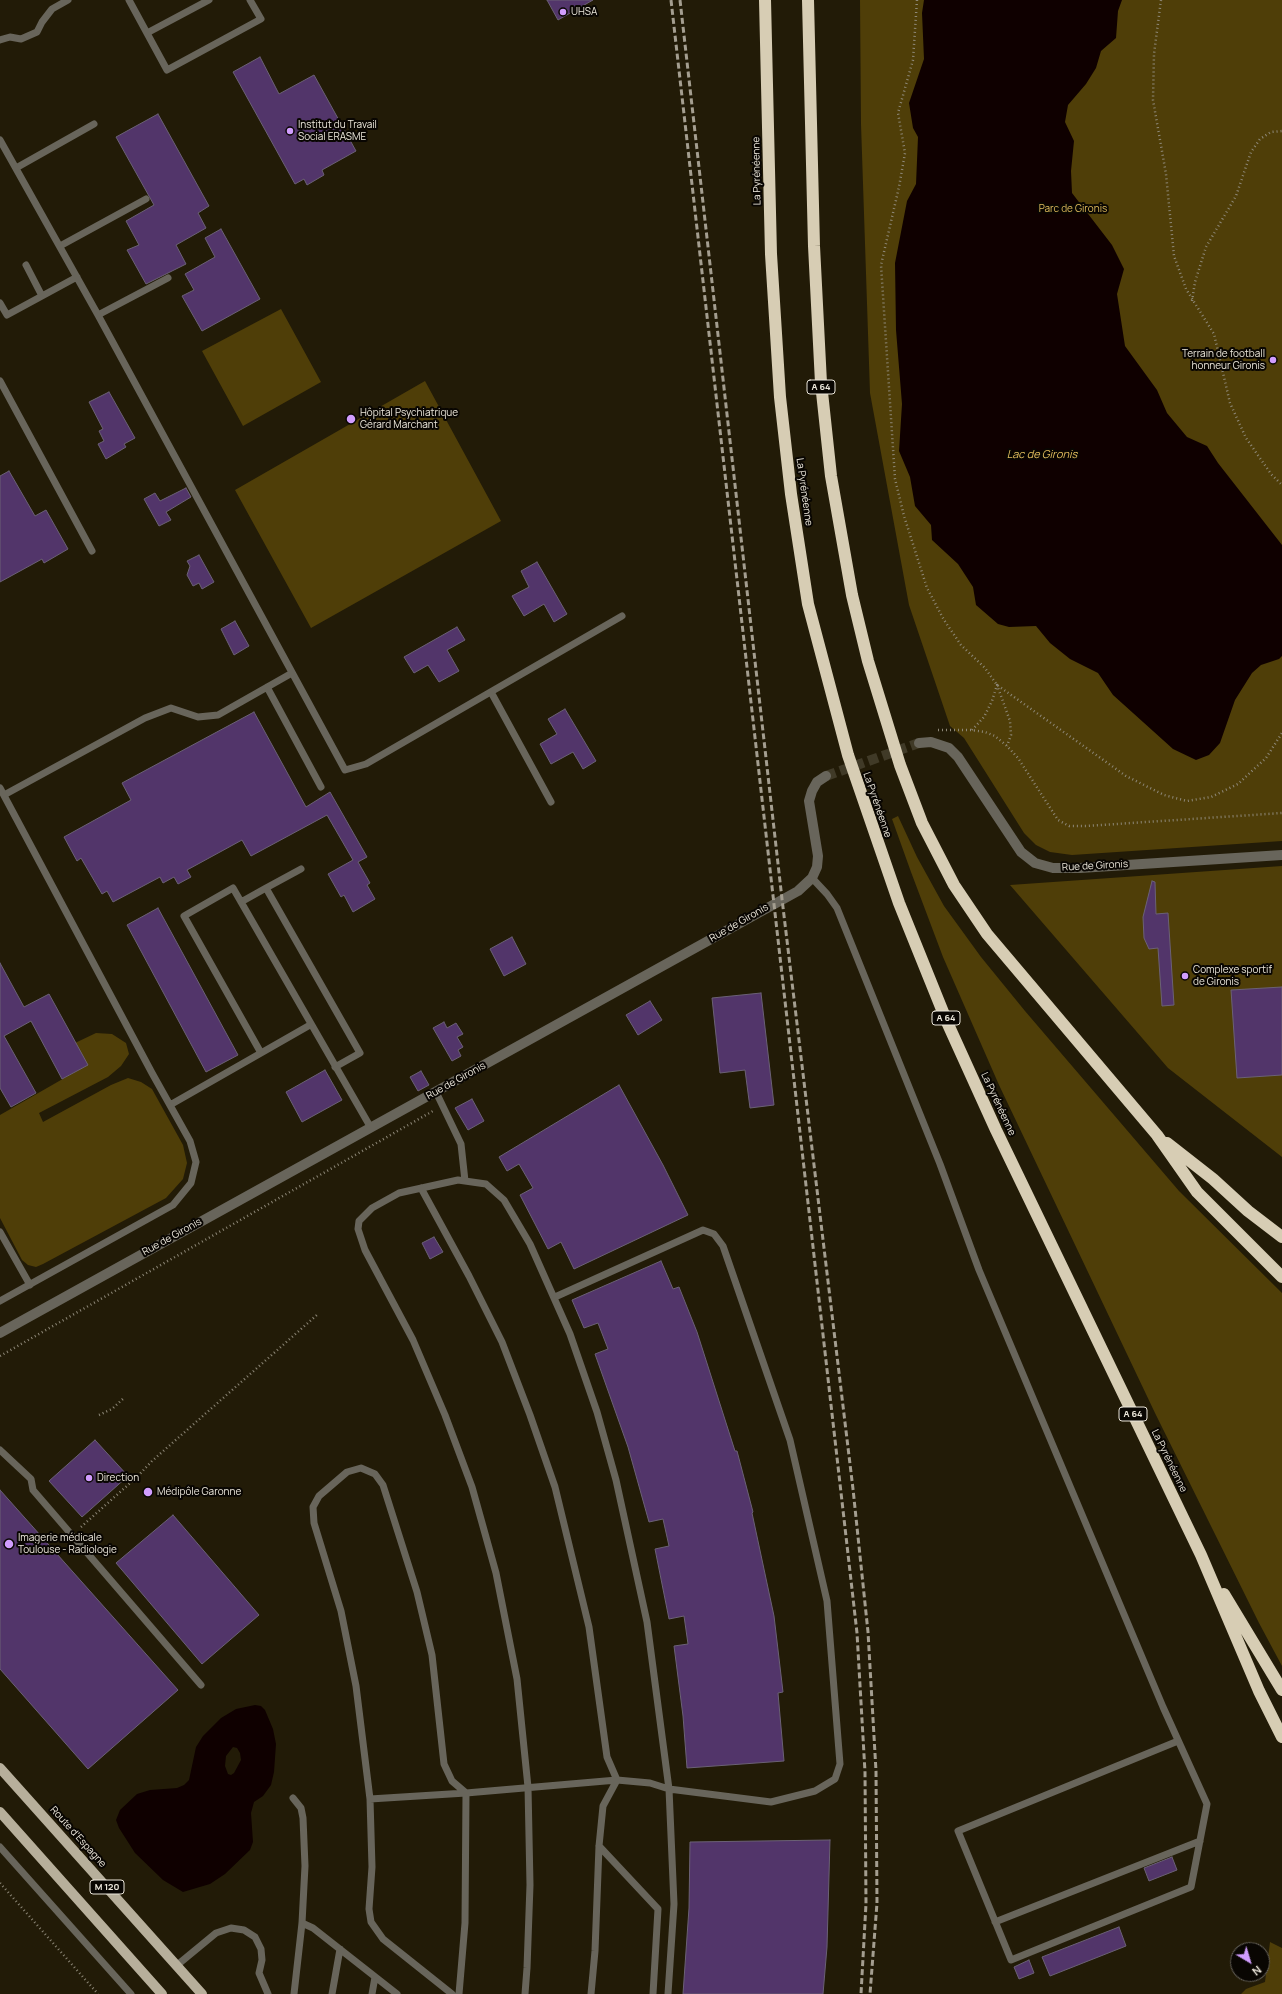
<!DOCTYPE html>
<html>
<head>
<meta charset="utf-8">
<style>
	body { margin:0 }
	#map { position:relative; width:1282px; height:1994px; overflow:hidden; background:#221b07; font-family:Manrope,sans-serif }
	canvas { display:block }
	.north { position:absolute; left:1230px; top:1942px; width:40px; height:40px; box-sizing:border-box; background:#090602; border:1px solid #646059; border-radius:50%; rotate:142deg; font-size:11px; font-weight:700; line-height:16px; text-align:center; color:#ece7db }
	.north::after { content:''; display:block; margin:auto; width:14px; height:18px; background:#d19dfe; clip-path:polygon(50% 0,100% 100%,50% 72%,0 100%) }
</style>
</head>
<body>
<div id="map">
<canvas width="1282" height="1994"></canvas>
<div class="north">N</div>
</div>
<script>
const ctx = document.querySelector('canvas').getContext('2d');
ctx.lineJoin = 'round';
function fill(path, color) { ctx.fillStyle = color; ctx.fill(path, 'evenodd'); }
const toPath = rows => new Path2D(rows.map(r => 'M' + r).join(''));
function trace(path, color, width, dash) { ctx.strokeStyle = color; ctx.lineWidth = width; ctx.lineCap = dash ? 'butt' : 'round'; ctx.setLineDash(dash || []); ctx.stroke(path); }
function write(font, color, halo, rows, align = 'center') {
  ctx.font = font + ' Manrope,sans-serif'; ctx.lineWidth = 4; ctx.setLineDash([]); ctx.textBaseline = 'middle'; ctx.strokeStyle = halo; ctx.fillStyle = color; for (const [text, x, y, turn = 0] of rows) {
    ctx.save(); ctx.translate(x, y); ctx.rotate((+turn || 0) * Math.PI / 180); ctx.textAlign = isNaN(turn) ? turn : align; if (halo) ctx.strokeText(text, 0, 0); ctx.fillText(text, 0, 0); ctx.restore();
  }
}
const green = toPath([
	[860,0,1282,0,1282,841,1072,855,1050,852,1036,845,1024,833,964,738,950,726,909,605,870,393,861,124],
	[281,309,321,382,243,426,202,351],
	[425,381,501,521,311,628,235,490],
	[898,816,917,857,944,906,981,957,1025,1011,1179,1191,1282,1293,1282,1666,1259,1623,1155,1413,999,1085,943,957,911,872,892,819],
	[1282,866,1282,1157,1168,1068,1010,885],
	[96,1033,112,1034,126,1043,129,1054,121,1066,108,1077,39,1113,43,1122,111,1085,128,1078,141,1082,152,1089,183,1145,187,1163,183,1179,166,1198,43,1264,36,1267,28,1265,22,1260,0,1218,0,1115,87,1065,75,1043],
	[1270,1942,1282,1948,1282,1994,1241,1994,1246,1989,1265,1982]
]);
const water = toPath([
	[924,0,1122,0,1118,11,1116,38,1101,51,1096,68,1086,84,1068,105,1065,122,1074,141,1071,171,1072,193,1112,245,1124,269,1117,294,1125,346,1157,390,1167,413,1187,437,1207,446,1218,463,1282,545,1282,656,1279,659,1261,665,1252,673,1235,700,1220,743,1209,755,1196,760,1173,749,1113,695,1098,673,1070,659,1050,643,1036,626,1009,627,998,624,976,605,973,587,958,564,932,540,931,525,915,506,910,477,899,451,902,404,896,330,895,263,907,201,916,184,918,137,913,128,909,103,924,59,922,13],
	[255,1705,261,1706,265,1710,273,1729,276,1744,274,1772,271,1785,263,1796,254,1802,251,1813,253,1842,250,1850,225,1874,210,1884,183,1892,163,1880,135,1853,119,1828,116,1820,120,1810,137,1794,150,1790,177,1788,184,1785,189,1780,196,1747,203,1736,221,1718,236,1709],
	[233,1747,237,1748,240,1753,241,1760,234,1773,231,1775,228,1774,225,1766,226,1756]
]);
const building = toPath([
	[547,0,593,0,558,20,547,0],
	[260,57,279,94,314,75,356,151,322,170,324,175,307,185,304,179,295,184,233,72,260,57],
	[158,114,209,206,198,213,206,228,176,245,186,264,146,284,127,250,139,245,126,221,154,205,116,137,158,114],
	[221,229,260,299,202,331,182,296,194,290,185,274,215,257,205,238,221,229],
	[109,392,135,438,124,444,126,447,106,459,98,444,104,441,99,431,103,429,89,402,109,392],
	[9,471,35,516,46,510,68,549,44,563,42,559,0,582,0,476,9,471],
	[186,488,191,497,166,512,171,520,159,526,144,499,155,493,160,501,186,488],
	[199,555,214,582,202,589,199,583,193,586,187,575,190,566,187,561,199,555],
	[537,562,567,614,554,622,544,604,524,616,512,596,529,587,521,571,537,562],
	[235,621,249,646,234,655,221,629,235,621],
	[457,627,465,640,447,650,459,671,439,682,428,665,414,673,404,657,457,627],
	[565,709,596,761,583,769,573,752,551,764,540,744,557,734,548,719,565,709],
	[254,712,306,807,330,792,367,857,358,862,370,883,367,885,375,899,353,912,344,895,341,897,328,874,353,860,327,815,251,856,242,840,187,870,191,877,178,884,174,877,163,883,160,877,113,902,107,891,102,894,81,858,77,861,64,837,131,800,122,783,254,712],
	[1152,881,1155,882,1156,914,1168,913,1174,1005,1162,1006,1158,948,1149,949,1144,938,1143,917,1152,881],
	[158,908,238,1055,206,1072,127,925,158,908],
	[512,937,526,964,504,976,490,949,512,937],
	[0,963,24,1007,49,994,88,1065,62,1079,31,1021,4,1036,36,1093,11,1107,0,1088,0,963],
	[1282,987,1282,1075,1237,1078,1231,990,1282,987],
	[761,993,774,1105,750,1108,745,1070,720,1073,712,998,761,993],
	[650,1001,662,1020,638,1035,626,1015,650,1001],
	[444,1022,447,1028,456,1023,463,1034,457,1037,463,1047,458,1050,461,1056,452,1061,433,1028,444,1022],
	[325,1070,342,1100,302,1122,286,1092,325,1070],
	[421,1071,429,1085,418,1091,410,1077,421,1071],
	[619,1085,663,1165,688,1215,574,1269,561,1242,548,1249,520,1195,533,1188,519,1164,507,1171,499,1157,619,1085],
	[472,1099,484,1121,468,1130,455,1108,472,1099],
	[434,1237,443,1252,430,1259,422,1243,434,1237],
	[661,1261,673,1289,679,1287,697,1332,735,1451,737,1451,753,1512,752,1513,774,1616,783,1692,778,1693,784,1761,687,1768,683,1716,674,1646,688,1644,684,1616,669,1619,655,1549,669,1546,663,1519,649,1522,628,1447,595,1354,608,1349,598,1323,584,1328,572,1300,661,1261],
	[95,1440,128,1476,82,1517,49,1481,95,1440],
	[0,1490,178,1690,88,1769,0,1669,0,1490],
	[173,1515,259,1615,202,1664,116,1563,173,1515],
	[830,1840,827,1947,823,1994,683,1994,689,1908,690,1842,830,1840],
	[1172,1857,1177,1870,1149,1881,1144,1868,1172,1857],
	[1119,1927,1126,1946,1050,1976,1042,1957,1119,1927],
	[1029,1960,1034,1973,1019,1979,1014,1967,1029,1960]
]);
const tertiaryTunnel = toPath([
	[826,776,919,743]
]);
const path = toPath([
	[917,0,913,60,898,113,905,153,899,187,881,265,895,479,904,516,927,588,944,620,961,645,985,668,997,685,1126,776,1164,795,1187,801,1211,797,1238,784,1266,758,1282,733],
	[1161,0,1154,54,1153,100,1166,174,1174,256,1186,289,1214,334,1230,403,1246,438,1271,474,1282,485],
	[1192,301,1195,282,1206,247,1236,196,1251,152,1260,139,1271,132,1282,131],
	[938,730,971,730,985,732,995,736,1007,746,1018,758,1058,820,1069,826,1086,826,1282,813],
	[972,730,984,717,992,701,997,685,1010,721,1011,735,1007,746],
	[0,1356,433,1111],
	[99,1415,112,1409,125,1397],
	[81,1527,138,1476,152,1461,318,1314],
	[0,1883,98,1994]
]);
const service = toPath([
	[129,0,167,70,261,19,250,0],
	[147,33,209,0],
	[0,40,10,37,21,39,37,32,42,22,52,9,68,0],
	[0,140,98,315,345,770,366,764,622,616],
	[16,168,94,124],
	[60,246,146,199],
	[26,265,42,296],
	[0,303,7,315,77,277],
	[98,315,168,278],
	[0,381,92,551],
	[267,687,321,787],
	[491,692,551,802],
	[0,788,152,1073,190,1141,196,1162,191,1183,173,1205,0,1301],
	[4,795,145,718,171,708,198,717,218,715,292,673],
	[812,878,827,894,837,908,940,1164,979,1270,1163,1707,1207,1804,1191,1887,1011,1960,958,1831,1178,1741],
	[266,888,301,869],
	[241,902,266,888,360,1053,335,1067],
	[310,1025,261,1053,184,916,233,888,371,1128],
	[436,1092,461,1144,465,1181],
	[170,1105,261,1053],
	[421,1188,469,1276,502,1342,530,1415,555,1487,589,1627,607,1757,617,1780,603,1806,599,1846,595,1951,591,1994],
	[0,1232,30,1285],
	[0,1450,31,1479,33,1490,201,1685],
	[293,1798,301,1808,303,1818,305,1866,302,1923,294,1994],
	[370,1799,466,1793,617,1780,650,1783,669,1789,771,1802,815,1791,835,1779,840,1764,827,1601,790,1440,723,1246,714,1234,703,1230,555,1297],
	[599,1846,658,1909,653,1994],
	[0,1847,131,1994],
	[995,1922,1200,1841],
	[302,1923,313,1928,397,1994],
	[176,1966,216,1933,231,1928,244,1930,255,1937,261,1949,262,1960,259,1973,268,1994],
	[332,1994,340,1949],
	[372,1994,375,1977],
	[452,1994,383,1939,371,1922,369,1909,372,1867,370,1799,356,1686,341,1611,314,1523,313,1507,319,1496,347,1472,361,1468,375,1474,383,1485,417,1592,432,1655,444,1764,452,1781,466,1793,465,1923,459,1994],
	[525,1994,527,1968,530,1885,528,1787,517,1679,496,1573,472,1487,445,1415,413,1340,365,1250,358,1229,359,1221,372,1208,399,1193,458,1180,486,1184,504,1200,530,1244,570,1334,597,1412,616,1480,647,1622,669,1789,674,1904,668,1994]
]);
const tertiary = toPath([
	[919,743,931,742,949,748,958,757,1021,852,1035,863,1053,868,1080,868,1282,855],
	[0,1333,798,891,812,878,817,867,818,856,809,801,812,791,817,782,826,776]
]);
const primary = toPath([
	[0,1768,202,1994],
	[0,1812,162,1994]
]);
const motorway = toPath([
	[765,0,771,254,780,397,791,494,808,604,848,755,899,903,947,1022,996,1130,1201,1555,1259,1691,1282,1737],
	[808,0,814,246,821,383,831,476,852,595,868,661,900,765,922,823,954,885,987,934,1157,1135,1197,1192,1282,1277],
	[1167,1143,1213,1179,1248,1211,1282,1237],
	[1224,1594,1282,1690]
]);
const rail = toPath([
	[671,0,857,1633,865,1772,866,1904,861,1994],
	[680,0,782,899,853,1489,868,1632,876,1771,877,1903,870,1994]
]);
const markers = [
	[563,12,4,"#d19dfe"],
	[290,131,4,"#d19dfe"],
	[1273,360,4,"#d19dfe"],
	[351,419,5,"#d19dfe"],
	[1185,976,4,"#d19dfe"],
	[89,1478,4,"#d19dfe"],
	[148,1492,5,"#d19dfe"],
	[9,1544,5,"#d19dfe"]
];
const shields = [
	[821,387,28],
	[946,1018,28],
	[1133,1414,28],
	[107,1887,34]
];
const shieldNames = [
	["A 64",821,387],
	["A 64",946,1018],
	["A 64",1133,1414],
	["M 120",107,1887]
];
const poiNames = [
	["UHSA",571,12],
	["Institut du Travail",298,125],
	["Social ERASME",298,137],
	["Terrain de football",1265,354,"right"],
	["honneur Gironis",1265,366,"right"],
	["Hôpital Psychiatrique",360,413],
	["Gérard Marchant",360,425],
	["Complexe sportif",1193,970],
	["de Gironis",1193,982],
	["Direction",97,1478],
	["Médipôle Garonne",157,1492],
	["Imagerie médicale",18,1538],
	["Toulouse - Radiologie",18,1550]
];
const streetNames = [
	["La Pyrénéenne",757,171,-91],
	["La Pyrénéenne",804,492,82],
	["La Pyrénéenne",877,805,71],
	["Rue de Gironis",1095,866,-3],
	["Rue de Gironis",739,923,-30],
	["Rue de Gironis",456,1081,-29],
	["La Pyrénéenne",998,1104,65],
	["Rue de Gironis",172,1237,-29],
	["La Pyrénéenne",1169,1461,64],
	["Route d'Espagne",78,1837,48]
];
const parkNames = [
	["Parc de Gironis",1073,209]
];
const waterNames = [
	["Lac de Gironis",1042,455]
];
fill(green, '#4f3e08');
fill(water, '#0f0000');
fill(building, '#52356a');
trace(building, '#6b6175', 1);
trace(tertiaryTunnel, '#403a27', 10, [10, 5]);
trace(path, '#8e8878', 2.5, [1, 3]);
trace(service, '#68655b', 7);
trace(tertiary, '#68655b', 10);
trace(primary, '#b7af9b', 10);
trace(motorway, '#d7cdb4', 12);
trace(rail, '#a49e90', 3, [6, 3]);
for (const [x, y, r, color] of markers) { const dot = new Path2D(); dot.arc(x, y, r, 0, 2 * Math.PI); ctx.fillStyle = color; ctx.fill(dot); trace(dot, '#090602', 1.5); }
for (const [x, y, w] of shields) { const box = new Path2D(); box.roundRect(x - w / 2, y - 7, w, 14, 3); ctx.fillStyle = '#090602'; ctx.fill(box); trace(box, '#ece7db', 1); }
write('bold 9px', '#ece7db', null, shieldNames);
write('10px', '#ece7db', '#090602', poiNames, 'left');
write('10px', '#ece7db', '#090602', streetNames);
write('10px', '#e1bd5d', '#090602', parkNames);
write('italic 11px', '#e1bd5d', '#090602', waterNames);
</script>
</body>
</html>
